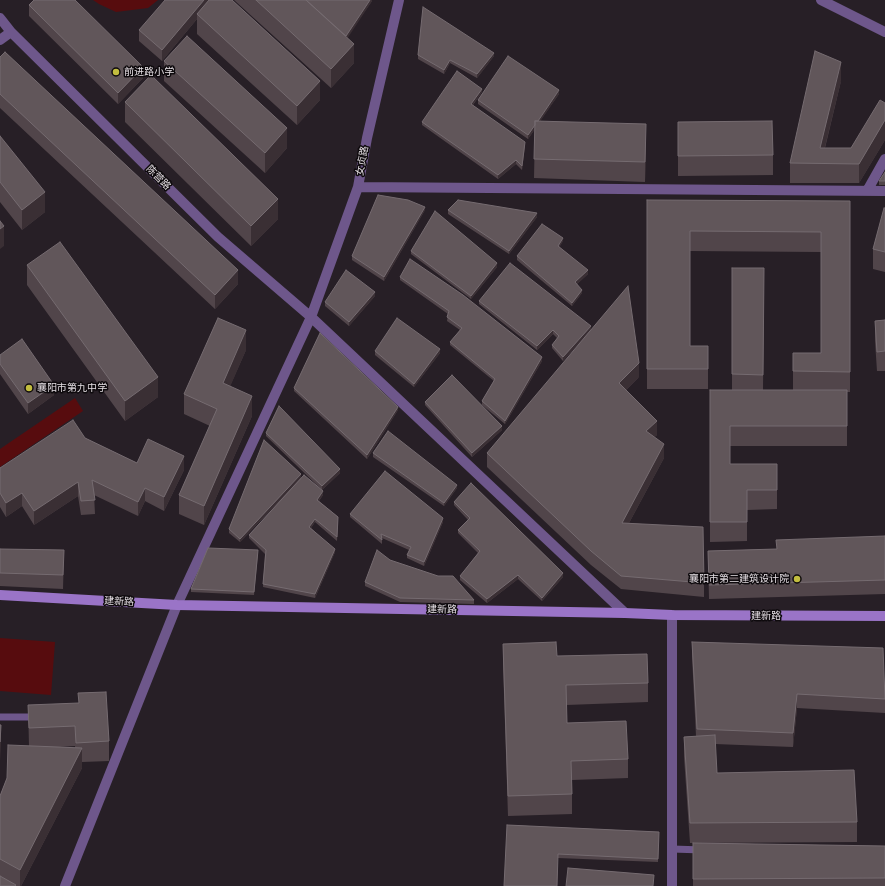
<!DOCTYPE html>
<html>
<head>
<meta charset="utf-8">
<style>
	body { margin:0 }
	canvas { display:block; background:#271f26 }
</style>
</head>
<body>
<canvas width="885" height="886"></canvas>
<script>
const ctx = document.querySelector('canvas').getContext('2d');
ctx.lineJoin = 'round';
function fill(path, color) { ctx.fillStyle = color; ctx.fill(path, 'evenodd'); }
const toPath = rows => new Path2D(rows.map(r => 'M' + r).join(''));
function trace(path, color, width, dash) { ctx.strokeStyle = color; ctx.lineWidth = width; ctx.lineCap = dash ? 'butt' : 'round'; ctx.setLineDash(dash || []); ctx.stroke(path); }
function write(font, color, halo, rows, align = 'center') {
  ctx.font = font + ' "Roboto Condensed","Noto Sans SC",sans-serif'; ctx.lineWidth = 3; ctx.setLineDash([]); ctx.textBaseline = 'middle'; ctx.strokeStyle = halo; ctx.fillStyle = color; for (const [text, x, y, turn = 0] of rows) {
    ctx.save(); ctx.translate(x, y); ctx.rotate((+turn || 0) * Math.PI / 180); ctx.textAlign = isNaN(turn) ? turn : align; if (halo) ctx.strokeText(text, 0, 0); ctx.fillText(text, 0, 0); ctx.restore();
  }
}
const green = toPath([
	[93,0,158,0,148,8,116,12,99,4],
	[75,398,83,411,0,467,0,449],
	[0,638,55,642,51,695,0,691]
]);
const lane = toPath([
	[0,717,36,717],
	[672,849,703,850]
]);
const street = toPath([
	[821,0,885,32],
	[0,18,11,32,218,237,311,317,625,613],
	[0,40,11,32],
	[358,187,885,191],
	[867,191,885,159],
	[65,886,177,605,311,317,358,187,367,138,399,0],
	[672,886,672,615]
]);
const secondary = toPath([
	[0,595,177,605,625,613,672,615,885,616]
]);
const wall = toPath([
	[232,0,320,100,297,125,197,34,197,19,162,61,139,41,139,30],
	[234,0,372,0,372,1,347,37,354,63,331,88],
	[29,5,143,78,118,104,29,16],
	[418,55,494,56,477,78,450,63,444,74,418,59],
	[0,57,238,284,215,309,0,108],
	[164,61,287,148,265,173,164,81],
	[841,81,825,148,851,148,885,103,885,140,859,183,790,183,790,163],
	[482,92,473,105,525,145,522,170,516,164,498,179,422,125,422,122],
	[559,94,540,121,646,144,645,182,534,178,535,129,528,139,478,104,478,100],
	[125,102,278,219,251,246,125,122],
	[678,122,773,155,773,175,678,176],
	[0,136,45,212,22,230,0,202],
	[885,172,885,185,879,185,879,181],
	[647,200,850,201,850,392,847,392,847,446,730,446,730,464,777,464,777,509,747,510,747,541,710,542,710,390,732,390,732,268,764,268,763,390,793,390,793,353,821,353,821,252,690,251,690,346,708,346,708,389,647,389],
	[885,208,885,272,873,269,873,249],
	[425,210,384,281,352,260,352,256],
	[448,210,537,217,509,254,448,214],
	[563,241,559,247,588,274,577,284,582,293,572,306,517,260,517,256],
	[411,251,497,267,471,299,411,254],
	[27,265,158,397,125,421,27,285],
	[400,277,542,361,505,424,482,405,482,401,494,381,450,345,450,342,460,330,447,321,448,314,400,280],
	[375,296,349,326,325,306,325,302],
	[479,301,591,330,563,361,552,348,552,345,557,338,553,334,537,350,479,304],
	[885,320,885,371,877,371,875,341,875,321],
	[246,350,230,386,252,416,204,525,179,514,179,495,210,426,184,414,184,394],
	[375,351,440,353,414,387,375,355],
	[0,355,54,395,28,414,0,374],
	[639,377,626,390,657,435,654,437,664,458,629,523,704,583,704,597,621,589,591,565,487,467,487,453],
	[294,388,398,410,367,459,294,391],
	[425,402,502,430,472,457,425,405],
	[266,433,340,473,322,490,266,436],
	[85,438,137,463,184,470,164,511,145,501,138,516,94,495,95,514,81,515,78,496,34,525,22,506,6,517,0,507,0,468],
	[373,453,457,488,444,506,373,457],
	[301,478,323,495,319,501,338,517,337,541,315,522,311,528,335,552,315,598,263,587,265,554,249,538,249,535,292,488,240,542,229,533,229,529],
	[454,502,563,577,542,601,518,579,487,603,460,580,460,576,478,553,458,533,458,530,468,520,454,505],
	[350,514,443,522,424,566,407,558,407,555,409,550,382,538,382,544,350,517],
	[885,536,885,594,709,599,708,551,776,549],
	[0,549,64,550,63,589,0,586],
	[258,554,254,595,191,592,191,589],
	[390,560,474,600,474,604,400,602,365,586,365,582],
	[692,642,885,687,885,713,797,708,793,747,715,744,717,773,857,822,857,842,690,843,684,757,684,737,696,736,692,656],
	[503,644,557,656,648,683,648,702,566,705,567,723,628,759,628,778,572,780,572,814,508,816,503,664],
	[28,705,109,741,109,761,82,762,82,768,21,886,0,886,0,796,7,778,29,746],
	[75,746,75,748,58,747],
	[507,825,659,832,658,862,558,858],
	[693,843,885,846,885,886,693,886]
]);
const shadedWall = toPath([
	[204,0,213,0,197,14,197,19,162,61,162,50],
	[370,0,372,0,372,1,345,42,345,38],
	[354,44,354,63,331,88,331,69],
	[494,53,494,56,477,78,477,74],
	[450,60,450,63,444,74,444,70],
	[841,62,841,81,821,163,820,148],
	[143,67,143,78,118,104,118,93],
	[320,81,320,100,297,125,297,106],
	[482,89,482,92,471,107,471,104],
	[559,90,559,94,528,139,528,135],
	[885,120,885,140,859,183,859,164],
	[646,124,646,144,645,182,645,162],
	[287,128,287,148,265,173,265,153],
	[525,142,525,145,522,170,522,166],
	[516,160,516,164,498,179,498,175],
	[45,192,45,212,22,230,22,210],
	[278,199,278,219,251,246,251,226],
	[425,207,425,210,384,281,384,277],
	[537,213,537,217,509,254,509,251],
	[4,226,4,246,0,249,0,229],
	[563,238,563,241,558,250,558,246],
	[497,263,497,267,471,299,471,296],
	[238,270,238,284,215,309,215,295],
	[588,270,588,274,575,286,575,282],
	[582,290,582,293,572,306,572,303],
	[375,292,375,296,349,326,349,322],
	[591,326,591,330,563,361,563,357],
	[246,330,246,350,223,403,223,383],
	[553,330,553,334,537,350,537,346],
	[440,349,440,353,414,387,414,384],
	[542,357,542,361,505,424,505,421],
	[639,363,639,377,619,397,619,383],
	[158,377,158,397,125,421,125,401],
	[54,385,54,395,28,414,28,403],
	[252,396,252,416,204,525,204,506],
	[398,407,398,410,367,459,367,455],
	[657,421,657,435,646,445,646,431],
	[502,426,502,430,472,457,472,453],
	[664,444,664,458,622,536,622,523],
	[184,456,184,470,164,511,164,497],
	[340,469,340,473,322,490,322,486],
	[301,474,301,478,240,542,240,539],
	[78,482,78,496,34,525,34,511],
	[457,485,457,488,444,506,444,503],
	[145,488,145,501,138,516,138,502],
	[323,491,323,495,317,503,317,500],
	[22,493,22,506,6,517,6,503],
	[443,518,443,522,424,566,424,562],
	[315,519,315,522,309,531,309,527],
	[335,549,335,552,315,598,315,594],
	[563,573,563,577,542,601,542,598],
	[518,575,518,579,487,603,487,599],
	[797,694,797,708,793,747,793,733],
	[1,725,1,744,0,761,0,742],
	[82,748,82,768,21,886,20,886,20,870]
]);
const building = toPath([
	[34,0,75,0,143,67,118,93,29,5,34,0],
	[165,0,204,0,162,50,139,30,165,0],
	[209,0,232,0,320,81,297,106,197,14,209,0],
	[256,0,306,0,354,44,331,69,256,0],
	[306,0,370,0,346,36,306,0],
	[423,7,494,53,477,74,450,60,444,70,418,55,423,7],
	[187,36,287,128,265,153,164,61,187,36],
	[815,51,841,62,820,148,851,148,880,100,885,103,885,120,859,164,790,163,815,51],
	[5,52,238,270,215,295,0,94,0,57,5,52],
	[508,56,559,90,538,121,535,121,535,125,528,135,478,100,508,56],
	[457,71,482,89,471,104,525,142,522,166,516,160,498,175,422,122,457,71],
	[151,75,278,199,251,226,125,102,151,75],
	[535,121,646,124,645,162,534,159,535,121],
	[772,121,773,155,678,156,678,122,772,121],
	[0,136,45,192,22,210,0,182,0,136],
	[885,172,885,181,879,181,885,172],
	[378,195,408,200,425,207,384,277,352,256,378,195],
	[458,200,537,213,509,251,448,210,458,200],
	[647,200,850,201,850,372,793,371,793,353,821,353,821,232,690,231,690,346,708,346,708,369,647,369,647,200],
	[884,208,885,208,885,252,873,249,884,208],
	[435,211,497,263,471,296,411,251,435,211],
	[0,221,4,226,0,229,0,221],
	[542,224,563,238,558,246,588,270,575,282,582,290,572,303,517,256,542,224],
	[60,242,158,377,125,401,27,265,60,242],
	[410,259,463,295,542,357,505,421,482,401,495,379,450,342,462,328,447,317,449,311,400,277,410,259],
	[510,263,591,326,563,357,552,345,559,336,553,330,537,346,479,301,510,263],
	[732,268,764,268,763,375,732,374,732,268],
	[346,270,375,292,349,322,325,302,346,270],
	[628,286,639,363,619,383,657,421,646,431,664,444,622,523,703,527,704,583,621,576,591,551,487,453,628,286],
	[218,318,246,330,223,383,252,396,204,506,179,495,217,409,184,394,218,318],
	[397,318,440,349,414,384,375,351,397,318],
	[885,320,885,351,877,352,875,321,885,320],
	[320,333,398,407,367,455,294,388,320,333],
	[22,339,54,385,28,403,0,364,0,355,22,339],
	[452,375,502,426,472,453,425,402,452,375],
	[710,390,847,390,847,426,730,426,730,464,777,464,777,490,747,490,747,522,710,522,710,390],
	[279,406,340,469,322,486,266,433,279,406],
	[73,420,85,438,137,463,148,439,184,456,164,497,145,488,138,502,92,480,95,500,81,501,78,482,34,511,22,493,6,503,0,493,0,468,73,420],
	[388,431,457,485,444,503,373,453,388,431],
	[264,440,301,474,240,539,229,529,264,440],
	[385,471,443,518,424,562,407,555,411,547,381,534,382,540,350,514,385,471],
	[304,475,323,491,317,500,338,517,337,537,315,519,309,527,335,549,315,594,263,584,266,550,249,535,304,475],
	[471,483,563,573,542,598,518,575,487,599,460,576,480,551,458,530,470,518,454,502,471,483],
	[885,536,885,580,709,585,708,551,777,549,776,540,885,536],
	[208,548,258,550,254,592,191,589,208,548],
	[0,549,64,550,63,575,0,573,0,549],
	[377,550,390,560,438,576,453,576,474,600,400,598,365,582,377,550],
	[556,642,557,656,647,654,648,683,566,685,567,723,626,721,628,759,571,761,572,794,508,796,503,644,556,642],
	[692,642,883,648,885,699,797,694,793,733,697,729,692,642],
	[106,692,109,741,76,743,75,726,29,728,28,705,79,703,78,693,106,692],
	[0,725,1,725,0,742,0,725],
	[715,735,717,773,854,770,857,822,690,823,684,737,715,735],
	[8,745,82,748,20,870,0,859,0,796,7,778,8,745],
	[507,825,659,832,658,859,558,854,557,886,504,886,507,825],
	[693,843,885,846,885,878,693,879,693,843],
	[568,868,654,875,653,886,566,886,568,868],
	[0,876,16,885,15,886,0,886,0,876]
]);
const markers = [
	[116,72,4,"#c2bd3f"],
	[29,388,4,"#c2bd3f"],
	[797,579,4,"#c2bd3f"]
];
const poiNames = [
	["前进路小学",124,72],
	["襄阳市第九中学",37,388],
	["襄阳市第二建筑设计院",789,579,"right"]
];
const streetNames = [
	["女贞路",363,161,-80],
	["陈营路",158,178,45],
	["建新路",119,602,3],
	["建新路",442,610,1],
	["建新路",766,616]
];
fill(green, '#570c0e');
trace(lane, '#6e578b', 7);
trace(street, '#6e578b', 10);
trace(secondary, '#9a74c7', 10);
fill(wall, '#51454a');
fill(shadedWall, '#3a2f34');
fill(building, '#61565a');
trace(building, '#756b70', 1);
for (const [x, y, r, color] of markers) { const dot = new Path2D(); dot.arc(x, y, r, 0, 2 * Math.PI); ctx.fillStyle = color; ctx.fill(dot); trace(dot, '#0e0a0d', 1.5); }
write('10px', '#e4dee3', '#0e0a0d', poiNames, 'left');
write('10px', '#e4dee3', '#0e0a0d', streetNames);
</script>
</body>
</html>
